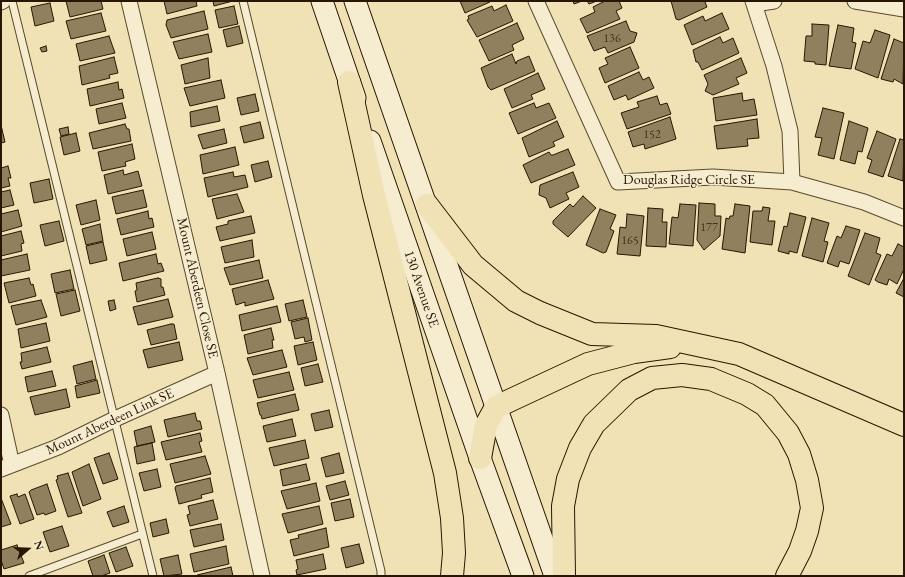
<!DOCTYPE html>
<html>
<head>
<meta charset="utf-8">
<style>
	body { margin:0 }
	#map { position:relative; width:905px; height:577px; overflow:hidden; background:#f1e2b5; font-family:"EB Garamond",serif }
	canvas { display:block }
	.frame { position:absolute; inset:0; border:2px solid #281600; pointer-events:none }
	.north { position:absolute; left:8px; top:529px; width:40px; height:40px; -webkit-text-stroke:3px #f6eccf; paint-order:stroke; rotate:71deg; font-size:11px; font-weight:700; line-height:16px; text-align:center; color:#281600 }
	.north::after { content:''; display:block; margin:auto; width:14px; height:18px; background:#281600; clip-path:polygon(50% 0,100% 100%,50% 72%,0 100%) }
</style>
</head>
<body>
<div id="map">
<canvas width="905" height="577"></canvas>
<div class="frame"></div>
<div class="north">N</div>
</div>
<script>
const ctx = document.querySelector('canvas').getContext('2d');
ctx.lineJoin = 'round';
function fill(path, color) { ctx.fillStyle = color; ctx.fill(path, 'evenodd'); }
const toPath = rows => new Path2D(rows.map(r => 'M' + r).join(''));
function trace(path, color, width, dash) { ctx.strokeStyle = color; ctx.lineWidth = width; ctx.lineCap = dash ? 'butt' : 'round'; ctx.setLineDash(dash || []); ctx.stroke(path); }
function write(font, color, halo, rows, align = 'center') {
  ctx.font = font + ' "EB Garamond",serif'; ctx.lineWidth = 3; ctx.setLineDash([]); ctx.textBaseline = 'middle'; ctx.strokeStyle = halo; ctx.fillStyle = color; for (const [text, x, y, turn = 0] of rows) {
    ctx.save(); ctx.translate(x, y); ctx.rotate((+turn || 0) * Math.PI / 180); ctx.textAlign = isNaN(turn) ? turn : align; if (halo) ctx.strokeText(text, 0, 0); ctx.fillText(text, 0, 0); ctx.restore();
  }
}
const building = toPath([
	[66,1,101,1,103,9,70,17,66,1],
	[164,1,196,1,197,6,167,14,164,1],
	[213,1,233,1,214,6,213,1],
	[460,1,489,1,490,2,465,13,460,1],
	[573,1,582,1,574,4,573,1],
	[587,1,597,1,589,4,587,1],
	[605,1,619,1,622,8,616,11,620,19,587,33,580,19,595,12,593,7,605,1],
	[671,1,707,1,705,2,707,7,679,20,676,19,671,1],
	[50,3,54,21,35,26,31,7,50,3],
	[506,5,513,21,477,37,467,20,469,19,468,16,492,6,494,11,506,5],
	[234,6,238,24,219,28,215,10,234,6],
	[204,11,208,29,171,38,166,25,167,20,204,11],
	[101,13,106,31,71,39,66,21,101,13],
	[722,13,729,29,692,45,684,25,703,16,705,21,722,13],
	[626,21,630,31,637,33,634,42,608,53,605,47,594,51,587,36,626,21],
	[517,23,524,39,512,45,514,50,489,61,479,40,517,23],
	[812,24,829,25,826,65,815,64,815,62,804,61,806,36,812,36,812,24],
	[838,25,854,28,852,42,856,43,851,69,829,66,838,25],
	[239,26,243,43,227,47,223,30,239,26],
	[875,30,890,35,878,78,855,69,863,41,870,43,875,30],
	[208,34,212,52,179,59,173,42,208,34],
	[109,36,115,53,80,61,76,44,109,36],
	[720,37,723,43,733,38,739,53,702,70,698,62,696,62,693,50,720,37],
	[894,39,904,43,903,84,894,79,893,82,881,79,894,39],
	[46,46,47,51,42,52,40,48,46,46],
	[630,47,639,68,605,83,599,68,608,64,605,58,630,47],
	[512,54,516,64,517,61,529,56,535,71,491,90,488,87,481,68,512,54],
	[114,57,118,73,109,75,110,78,82,85,79,66,114,57],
	[208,58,210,78,185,84,181,65,208,58],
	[741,58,747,73,736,78,739,84,713,95,705,91,708,84,704,75,741,58],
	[639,72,643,80,649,77,654,88,628,100,626,95,614,100,608,86,639,72],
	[538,73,545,89,531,95,533,99,512,108,504,89,538,73],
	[221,80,225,98,190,106,184,88,221,80],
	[118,82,119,90,122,89,124,98,90,106,87,89,118,82],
	[742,93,743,101,754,99,757,115,716,121,713,98,742,93],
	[255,94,259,111,241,115,237,98,255,94],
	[657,96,660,105,667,103,671,114,627,129,621,113,639,107,637,102,657,96],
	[122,103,126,118,99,124,96,109,122,103],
	[534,103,536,108,549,103,556,118,518,134,509,113,534,103],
	[217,106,220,121,191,127,190,112,217,106],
	[823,108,844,113,834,159,818,155,822,138,815,137,823,108],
	[670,117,676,139,645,149,644,144,633,147,628,132,670,117],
	[757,119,759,138,747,139,748,146,717,149,714,126,757,119],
	[557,121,564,137,553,142,555,146,529,157,522,138,557,121],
	[849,121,868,128,862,152,858,151,855,164,840,160,849,121],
	[260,122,264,138,244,143,240,127,260,122],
	[125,124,127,129,129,129,131,141,93,149,89,133,125,124],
	[1,125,5,142,1,143,1,125],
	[68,127,69,134,61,136,59,129,68,127],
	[224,129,227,143,203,149,198,135,224,129],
	[877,131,896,139,883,177,868,172,872,160,867,158,877,131],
	[76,133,80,151,64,155,60,137,76,133],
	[900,139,904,140,903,181,888,176,900,139],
	[132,144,135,159,125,162,126,166,102,171,98,152,132,144],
	[235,147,239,165,203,174,200,155,235,147],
	[568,149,575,165,531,183,523,165,549,152,551,155,553,155,568,149],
	[268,161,272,177,255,182,251,165,268,161],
	[8,166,11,178,8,178,10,186,1,188,1,168,8,166],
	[123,170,124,175,138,171,142,186,108,194,104,175,123,170],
	[233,172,234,177,245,175,248,187,208,197,204,178,233,172],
	[573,172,579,187,566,193,569,199,550,208,546,198,539,195,540,185,573,172],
	[49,179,53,199,34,203,30,183,49,179],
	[10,190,14,205,1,208,1,192,10,190],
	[143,190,147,207,116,214,112,197,143,190],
	[237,194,244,212,217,219,212,199,237,194],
	[583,196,596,208,568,237,553,224,553,221,570,204,573,207,583,196],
	[96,200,100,220,81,225,76,205,96,200],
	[699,203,715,204,715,216,721,216,720,236,704,250,697,240,699,203],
	[680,204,696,205,693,246,669,244,672,217,678,218,680,204],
	[735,204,750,206,745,253,722,249,726,218,729,219,730,216,733,216,735,204],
	[763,207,770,208,768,221,775,221,772,245,750,242,753,211,762,211,763,207],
	[648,208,663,209,662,222,667,222,666,247,646,246,648,208],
	[600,209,616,215,610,229,614,231,606,252,603,253,586,245,600,209],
	[18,210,22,226,1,232,1,214,18,210],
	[148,211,149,219,152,218,154,227,121,235,117,219,148,211],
	[790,213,806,217,797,253,789,251,789,254,778,251,784,226,787,227,790,213],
	[627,214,644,216,640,256,617,254,620,227,626,228,627,214],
	[251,216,255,233,220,241,216,227,228,224,228,221,251,216],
	[812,218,829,223,824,241,828,242,823,262,802,256,812,218],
	[59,221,64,241,45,246,40,225,59,221],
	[100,224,103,241,86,245,82,229,100,224],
	[846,226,860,230,849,264,840,261,838,267,827,263,837,236,841,238,846,226],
	[21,231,24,243,21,244,22,251,1,256,1,236,21,231],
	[152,232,156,249,127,256,123,239,152,232],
	[865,233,880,238,876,253,881,255,869,285,848,276,865,233],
	[252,240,254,257,225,263,221,247,252,240],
	[103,242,107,260,90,264,86,246,103,242],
	[898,244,904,247,904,269,897,284,889,279,887,285,878,282,875,280,887,254,892,256,898,244],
	[27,254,30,270,1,276,1,260,27,254],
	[156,254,158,264,161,263,164,271,123,281,119,263,156,254],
	[259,260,263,278,230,285,224,268,259,260],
	[70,270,74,289,55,293,51,274,70,270],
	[29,278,31,285,33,284,36,296,9,303,4,283,29,278],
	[158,278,161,279,161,287,163,287,165,295,137,302,135,291,137,290,136,283,158,278],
	[904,278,904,297,896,293,904,278],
	[268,280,274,299,245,306,245,302,236,305,232,289,268,280],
	[75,290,80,311,61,316,56,294,75,290],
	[168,299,173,317,138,325,133,307,168,299],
	[41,300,47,317,16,325,11,306,41,300],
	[114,300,116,309,110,311,108,301,114,300],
	[303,300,307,317,289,321,285,304,303,300],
	[277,306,281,322,242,331,239,315,277,306],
	[308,318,312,340,305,342,304,337,295,339,291,322,308,318],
	[46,323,50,341,21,348,18,329,46,323],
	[171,324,174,324,177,339,151,345,147,330,171,324],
	[271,328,274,340,272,340,273,348,248,354,244,335,271,328],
	[179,342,183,360,148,368,143,350,179,342],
	[313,342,317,360,298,365,294,346,313,342],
	[47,347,51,362,22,369,20,362,22,362,21,353,47,347],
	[282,350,287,367,253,375,247,358,282,350],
	[92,361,96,379,77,384,73,366,92,361],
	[318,364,323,382,305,386,301,368,318,364],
	[52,371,56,386,28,392,25,377,52,371],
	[289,372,294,390,258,398,253,380,289,372],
	[97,380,100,393,77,398,75,386,97,380],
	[66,389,70,407,35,415,30,397,66,389],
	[295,394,299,410,262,419,261,415,260,415,257,403,295,394],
	[329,410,333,427,315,431,311,414,329,410],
	[195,413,197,421,200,421,202,429,168,437,164,420,195,413],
	[292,419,296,436,267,442,263,426,292,419],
	[151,426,155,442,137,446,134,431,151,426],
	[200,433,202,441,199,442,202,452,166,460,161,442,200,433],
	[305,440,309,458,274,466,269,448,305,440],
	[152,443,155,460,137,464,134,447,152,443],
	[109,453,118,479,103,484,94,458,109,453],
	[339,453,344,473,326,477,321,458,339,453],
	[205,456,211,474,175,483,170,464,205,456],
	[89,464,101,499,83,506,72,472,89,464],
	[306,464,310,480,283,486,280,470,306,464],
	[157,469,161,487,144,491,139,473,157,469],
	[68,473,82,513,68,517,56,480,58,479,57,476,68,473],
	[210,478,213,492,201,495,202,498,179,504,175,488,176,486,210,478],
	[345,481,349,495,330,500,326,486,345,481],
	[316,483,320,501,287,509,281,491,316,483],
	[47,484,56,511,45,515,44,513,37,515,29,492,31,490,47,484],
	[17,494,18,497,25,494,34,519,20,524,10,496,17,494],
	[1,498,11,524,1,527,1,498],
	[350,499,354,517,335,521,331,503,350,499],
	[213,500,218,519,190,526,187,515,190,514,188,506,213,500],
	[124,506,129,522,113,527,107,512,124,506],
	[319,506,323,524,288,533,282,514,319,506],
	[166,519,169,533,153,537,150,523,166,519],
	[221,524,224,540,194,547,190,530,221,524],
	[62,526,69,546,50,552,43,532,62,526],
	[326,528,329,547,294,556,290,540,299,538,298,535,326,528],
	[359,544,364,563,346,568,341,548,359,544],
	[17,545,24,563,4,569,1,560,1,550,17,545],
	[226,546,229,564,194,572,190,554,226,546],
	[126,547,133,566,116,572,109,553,126,547],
	[323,554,326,569,297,575,296,570,298,569,296,560,323,554],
	[104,555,110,573,101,576,93,576,88,561,104,555],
	[178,555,182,574,164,576,160,559,178,555],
	[231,567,233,576,198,576,197,575,231,567]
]);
const lane = toPath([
	[12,1,153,576],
	[243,1,381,571,381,576],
	[29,576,142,534]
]);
const street = toPath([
	[129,1,217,373,262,576],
	[536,1,618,182,713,177,792,182,864,202,904,218],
	[753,1,774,66,790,131,792,182],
	[855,1,904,9],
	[1,2,3,1],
	[754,4,774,1],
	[1,415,12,465],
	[1,469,58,447,115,419,217,373]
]);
const secondary = toPath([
	[322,1,355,98],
	[355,1,555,576],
	[370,141,480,458,523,576]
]);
const highway = toPath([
	[349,82,374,195,445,473,452,518,454,553,452,576],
	[427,205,473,265,516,301,540,313,592,334,656,336,739,354,904,425],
	[480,458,486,425,496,407,588,364,634,352,670,347],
	[564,576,563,506,568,479,580,448,594,424,629,390,652,378,682,375,711,379,747,394,765,405,788,433,799,454,807,480,812,508,807,531,800,551,787,576]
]);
const numberNames = [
	["136",612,39],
	["152",652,135],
	["177",709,228],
	["165",630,241]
];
const streetNames = [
	["Douglas Ridge Circle SE",689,180],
	["Mount Aberdeen Close SE",197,288,77],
	["130 Avenue SE",421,289,71],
	["Mount Aberdeen Link SE",110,422,-25]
];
fill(building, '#91805e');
trace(building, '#281600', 1);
trace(lane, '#5a492d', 9);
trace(street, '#5a492d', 17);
trace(secondary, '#281600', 23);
trace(highway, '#281600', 24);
trace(lane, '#f6eccf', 7);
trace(street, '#f6eccf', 15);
trace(secondary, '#f6eccf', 21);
trace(highway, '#f1e2b5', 22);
write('12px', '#423018', null, numberNames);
write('14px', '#281600', '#f6eccf', streetNames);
</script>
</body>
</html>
